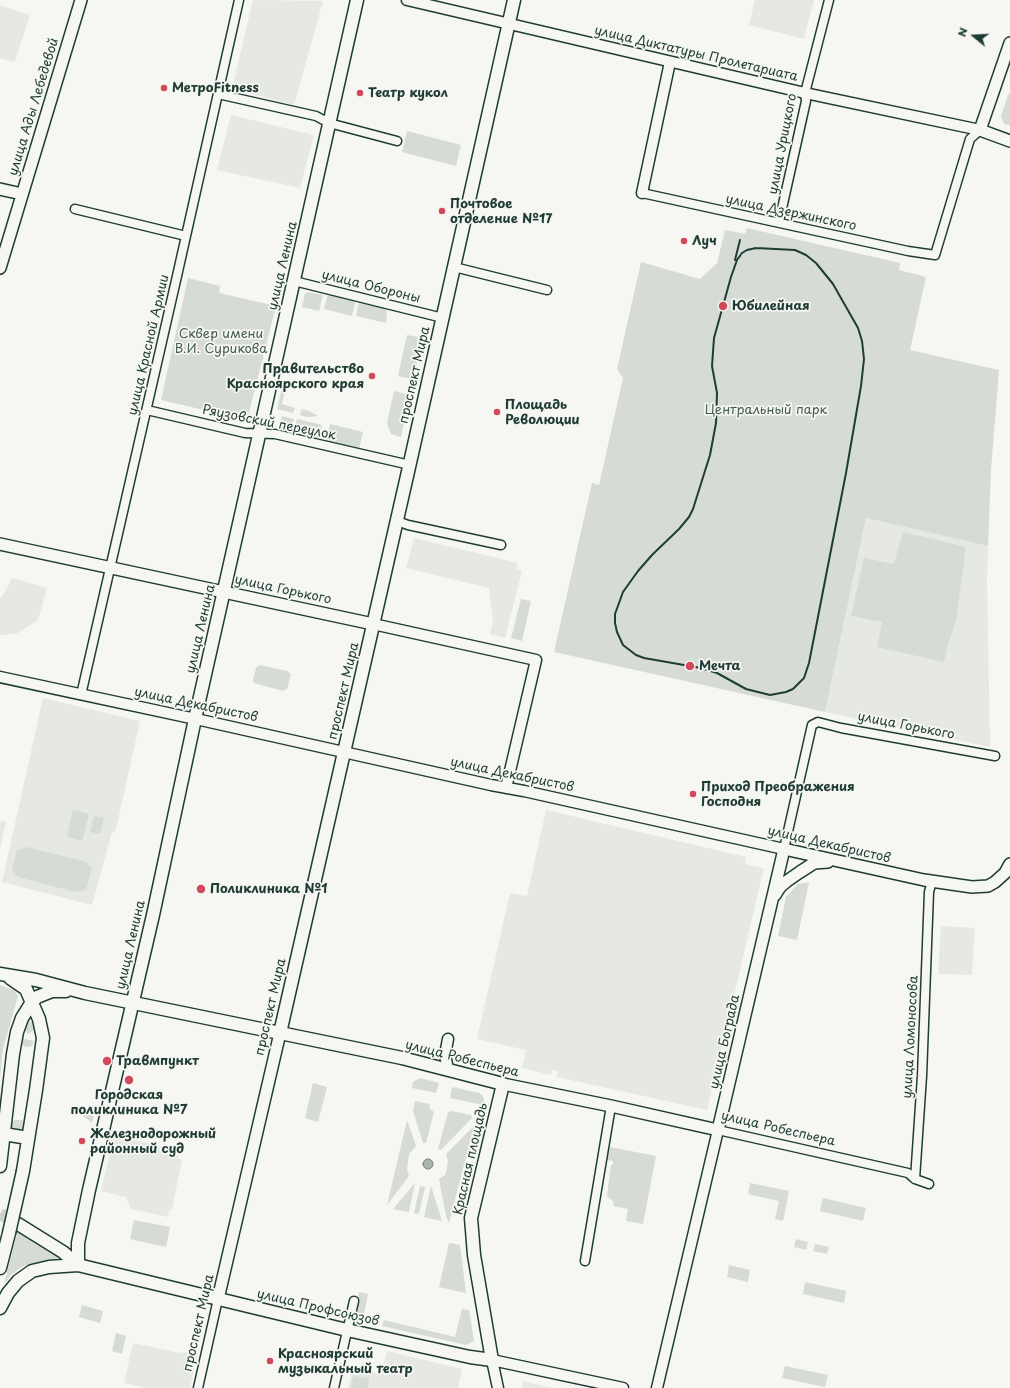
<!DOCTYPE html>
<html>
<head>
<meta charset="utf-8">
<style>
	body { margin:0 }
	#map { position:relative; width:1010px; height:1388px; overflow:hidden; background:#f6f6f2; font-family:"Playpen Sans",sans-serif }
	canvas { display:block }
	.north { position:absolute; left:954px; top:16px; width:40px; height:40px; -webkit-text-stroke:3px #f6f6f2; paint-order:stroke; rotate:288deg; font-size:11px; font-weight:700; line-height:16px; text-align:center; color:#1f3d34 }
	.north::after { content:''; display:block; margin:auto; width:14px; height:18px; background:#1f3d34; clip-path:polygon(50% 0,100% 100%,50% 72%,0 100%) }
</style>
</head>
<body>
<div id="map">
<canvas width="1010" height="1388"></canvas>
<div class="north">N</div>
</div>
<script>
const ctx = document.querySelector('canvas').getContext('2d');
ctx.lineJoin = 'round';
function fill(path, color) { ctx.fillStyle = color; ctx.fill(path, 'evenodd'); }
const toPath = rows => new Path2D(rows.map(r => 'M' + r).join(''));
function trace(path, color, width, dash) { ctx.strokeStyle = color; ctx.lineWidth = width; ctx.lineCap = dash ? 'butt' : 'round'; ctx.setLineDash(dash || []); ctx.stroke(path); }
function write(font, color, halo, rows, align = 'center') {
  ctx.font = font + ' "Playpen Sans",sans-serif'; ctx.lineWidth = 3.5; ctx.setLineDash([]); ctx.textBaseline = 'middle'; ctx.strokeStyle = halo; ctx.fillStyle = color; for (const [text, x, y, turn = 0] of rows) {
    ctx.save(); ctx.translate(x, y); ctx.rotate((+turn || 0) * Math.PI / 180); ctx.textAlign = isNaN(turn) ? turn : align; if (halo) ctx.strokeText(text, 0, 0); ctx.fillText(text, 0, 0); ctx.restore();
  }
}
const built = toPath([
	[253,0,323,1,294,105,232,89],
	[755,0,814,0,804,39,749,25],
	[0,5,30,15,15,61,12,62,0,58],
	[231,115,314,135,300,188,217,170],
	[866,518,988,546,987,581,990,747,825,712],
	[414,538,518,563,516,569,522,571,505,638,490,634,493,621,489,588,406,568],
	[12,578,47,588,38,620,16,634,0,635,0,597,2,597],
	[43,698,140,721,115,833,112,832,92,905,2,882],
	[546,810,746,857,745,864,764,868,707,1110,557,1077,558,1071,552,1070,551,1075,522,1068,526,1050,477,1039,510,893,527,896],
	[0,821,6,822,0,849],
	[941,926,975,928,972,973,971,975,938,974],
	[114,1135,179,1151,178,1159,182,1159,172,1210,169,1209,168,1217,131,1209,126,1197,101,1191],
	[133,1343,180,1353,183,1352,197,1355,190,1388,147,1388,124,1383],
	[387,1351,462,1369,458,1388,348,1388,352,1371,371,1375,372,1372,381,1374],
	[523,1381,531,1383,553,1388,522,1388]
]);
const green = toPath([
	[1009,92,1010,97,1010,125,1004,124,1001,116],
	[407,131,461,145,456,166,402,152],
	[747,228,900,263,899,270,926,277,910,350,999,370,991,470,988,546,866,518,825,712,554,652,592,483,599,485,623,378,617,369,641,262,700,279,717,263,725,230,745,234],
	[188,278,220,286,219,293,276,306,247,420,161,400],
	[308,292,323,295,319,311,302,307,305,293],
	[328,294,352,299,355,303,352,316,324,309],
	[359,302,384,308,387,311,386,323,356,316],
	[407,335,423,338,413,379,398,376],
	[284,380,287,381,282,404,295,408,293,413,277,409],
	[394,391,410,395,401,437,391,434,387,423],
	[302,409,309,411,318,416,307,417,300,415],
	[282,416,294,419,290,434,278,431],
	[297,419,322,425,318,439,293,434],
	[330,424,363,432,359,449,326,441],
	[903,532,966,547,956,621,948,644,944,662,877,647,882,622,851,616,864,558,894,564],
	[521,599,531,601,522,641,511,638],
	[260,665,287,671,291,674,287,689,283,691,254,683,253,681,256,668],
	[73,810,89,814,82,841,67,837],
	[94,816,104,818,100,834,90,832],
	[26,847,84,861,92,868,86,890,75,892,18,877,12,870,17,850],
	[809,882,797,940,778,936,786,897,798,884],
	[0,985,14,990,18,996,3,1049,0,1079],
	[29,1021,31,1021,33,1024,34,1030,28,1034,26,1032,25,1028],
	[23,1039,30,1040,33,1041,33,1044,30,1047,25,1047,23,1045,22,1043],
	[420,1078,439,1083,436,1093,412,1088,413,1082],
	[313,1083,327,1087,318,1122,305,1118],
	[452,1087,479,1093,483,1096,484,1100,483,1105,450,1098],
	[415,1101,429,1104,430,1109,434,1112,426,1143,423,1143,413,1111],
	[96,1105,92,1123,79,1113,80,1109],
	[451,1111,471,1115,472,1118,441,1150,438,1149,448,1112],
	[16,1120,22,1120,25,1122,25,1127,21,1131,16,1131,12,1129,11,1126,11,1121],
	[407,1120,416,1146,409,1154,407,1169,409,1176,387,1205],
	[474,1126,449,1223,446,1216,439,1179,445,1175,447,1168,448,1161,446,1154],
	[610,1147,656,1156,643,1224,626,1221,628,1209,614,1206,613,1201,607,1196,611,1165,613,1165,613,1161,607,1160],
	[415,1183,409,1212,393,1209],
	[750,1183,789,1191,783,1221,775,1219,779,1201,748,1194],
	[420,1186,425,1187,419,1214,414,1213],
	[431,1186,442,1221,424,1217],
	[823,1198,866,1208,863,1221,820,1211],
	[134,1220,170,1227,166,1247,130,1239],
	[18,1230,62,1258,32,1263,20,1268,11,1275,4,1284],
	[796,1239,808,1242,806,1250,794,1247],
	[449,1243,460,1245,466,1293,439,1287],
	[815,1244,829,1247,827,1254,813,1251],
	[729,1265,750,1270,748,1282,727,1277],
	[805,1282,846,1291,844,1303,803,1294],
	[359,1292,368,1294,364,1314,355,1312],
	[82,1305,103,1311,100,1323,79,1317],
	[462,1309,469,1310,474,1341,466,1345,382,1326,384,1320,455,1337],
	[116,1333,126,1336,122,1354,112,1351],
	[785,1366,828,1375,825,1387,782,1378],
	[353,1376,369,1378,368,1388,351,1388]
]);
const water = toPath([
	'423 1164a5 5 0 1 1 10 0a5 5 0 1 1-10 0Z'
]);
const primaryTunnel = toPath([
	[0,1214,18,1224]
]);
const minor = toPath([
	[218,94,316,116,329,123,397,141],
	[642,193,908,251,935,255,970,139,980,130],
	[75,209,186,236],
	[779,222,806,101,805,93,829,0],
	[454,267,547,290],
	[294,281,443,318],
	[147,410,245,433,275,434,410,465],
	[397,521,408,525,501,545],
	[81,695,177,276,239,0],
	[784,849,812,725,818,722,841,728,995,756],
	[718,1130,908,1173,915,1179,929,1184],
	[915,1179,922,1076,929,892,932,881],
	[585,1261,611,1106],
	[198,1388,218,1299],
	[334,1388,354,1301]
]);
const tertiary = toPath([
	[407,0,805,93,980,130],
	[642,193,670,62],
	[373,624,536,660,506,788],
	[0,677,205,721,491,785,524,791,784,849],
	[448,1039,445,1055,448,1069],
	[498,1388,492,1360,623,1388],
	[657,1388,718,1130]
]);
const secondary = toPath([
	[1010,43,980,130,1010,141],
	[0,189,22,194],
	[0,268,81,0],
	[0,544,373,624],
	[775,895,780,887,787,881,800,872,814,863,828,862],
	[503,1084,611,1106,718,1130,784,849,924,880,972,887,988,886,995,882,1005,873,1010,864],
	[218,1299,280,1033]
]);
const primary = toPath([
	[0,974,36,980,85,993,402,1058,503,1084,471,1218,474,1255,492,1360,470,1357,347,1330,78,1265,63,1252,18,1224],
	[10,978,26,989,39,1019,43,1038,36,1090,23,1171],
	[280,1033,407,476,514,0],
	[4,1134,28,1138],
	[0,1166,13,1054,17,1032,22,1018,32,1002,37,997,52,991,66,991],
	[78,1265,78,1243,89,1190,153,915,195,719,357,0],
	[0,1268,9,1233],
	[0,1308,8,1293,18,1281,32,1271,49,1267,78,1265]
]);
const rail = toPath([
	[756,248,795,250,806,255,816,263,833,284,858,328,862,341,864,359,861,386,846,473,809,663,804,678,793,689,786,692,770,695,746,689,717,673,701,668,644,658,636,655,623,645,617,632,615,623,615,614,623,592,638,571,652,555,679,529,689,517,693,509,710,455,716,423,717,393,712,366,714,338,731,277,737,260,742,253,747,250,756,248],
	[735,260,740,240]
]);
const primaryBridge = toPath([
	[9,1233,23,1171]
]);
const markers = [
	[164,88,4,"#d1495b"],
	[360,93,4,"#d1495b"],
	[442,211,4,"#d1495b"],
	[684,241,4,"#d1495b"],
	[723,306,5,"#d1495b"],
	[372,376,4,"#d1495b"],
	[497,412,4,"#d1495b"],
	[690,666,5,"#d1495b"],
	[693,794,4,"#d1495b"],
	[201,889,5,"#d1495b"],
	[107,1061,5,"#d1495b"],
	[129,1080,5,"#d1495b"],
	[82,1141,4,"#d1495b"],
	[270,1361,4,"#d1495b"]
];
const streetNames = [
	["улица Диктатуры Пролетариата",696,54,13],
	["улица Ады Лебедевой",34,107,-73],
	["улица Урицкого",783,144,-79],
	["улица Дзержинского",791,213,12],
	["улица Ленина",283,266,-77],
	["улица Обороны",371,287,14],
	["улица Красной Армии",149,345,-77],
	["проспект Мира",415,375,-77],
	["Ряузовский переулок",269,423,11],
	["улица Горького",283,590,12],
	["улица Ленина",201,629,-77],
	["проспект Мира",344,691,-77],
	["улица Декабристов",196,705,12],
	["улица Горького",906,726,11],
	["улица Декабристов",512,775,12],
	["улица Декабристов",829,845,13],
	["улица Ленина",131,945,-77],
	["проспект Мира",271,1007,-77],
	["улица Ломоносова",911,1037,-87],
	["улица Бограда",725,1042,-77],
	["улица Робеспьера",462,1059,14],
	["улица Робеспьера",778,1129,13],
	["Красная площадь",471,1159,-77],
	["улица Профсоюзов",318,1308,13],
	["проспект Мира",199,1323,-77]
];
const poiNames = [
	["МетроFitness",172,88],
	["Театр кукол",368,93],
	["Почтовое",450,204],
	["отделение №17",450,219],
	["Луч",692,241],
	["Юбилейная",732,306],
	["Правительство",364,369,"right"],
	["Красноярского края",364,384,"right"],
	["Площадь",505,405],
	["Революции",505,420],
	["Мечта",699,666],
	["Приход Преображения",701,787],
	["Господня",701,802],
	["Поликлиника №1",210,889],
	["Травмпункт",116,1061],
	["Городская",129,1095,"center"],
	["поликлиника №7",129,1110,"center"],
	["Железнодорожный",90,1134],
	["районный суд",90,1149],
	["Красноярский",278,1354],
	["музыкальный театр",278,1369]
];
const parkNames = [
	["Сквер имени",221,334],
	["В.И. Сурикова",221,349],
	["Центральный парк",766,410]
];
fill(built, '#e6e8e4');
fill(green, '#d6dbd6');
fill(water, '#aab3ae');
trace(water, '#72847d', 1);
trace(primaryTunnel, '#cbd1cc', 12, [12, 6]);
trace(minor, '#1f3d34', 11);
trace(tertiary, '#1f3d34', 13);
trace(secondary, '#1f3d34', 14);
trace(primary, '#1f3d34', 15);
trace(minor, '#f6f6f2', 8);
trace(tertiary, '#f6f6f2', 10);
trace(secondary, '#f6f6f2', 11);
trace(primary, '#f6f6f2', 12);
trace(rail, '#1f3d34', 2);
trace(primaryBridge, '#1f3d34', 15, []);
trace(primaryBridge, '#f6f6f2', 12);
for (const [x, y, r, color] of markers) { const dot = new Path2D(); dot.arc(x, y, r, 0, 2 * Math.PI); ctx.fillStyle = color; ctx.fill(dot); trace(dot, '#f6f6f2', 1.5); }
write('13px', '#1f3d34', '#f6f6f2', streetNames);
write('bold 13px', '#1f3d34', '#f6f6f2', poiNames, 'left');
write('13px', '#445d54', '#f6f6f2', parkNames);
</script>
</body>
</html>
